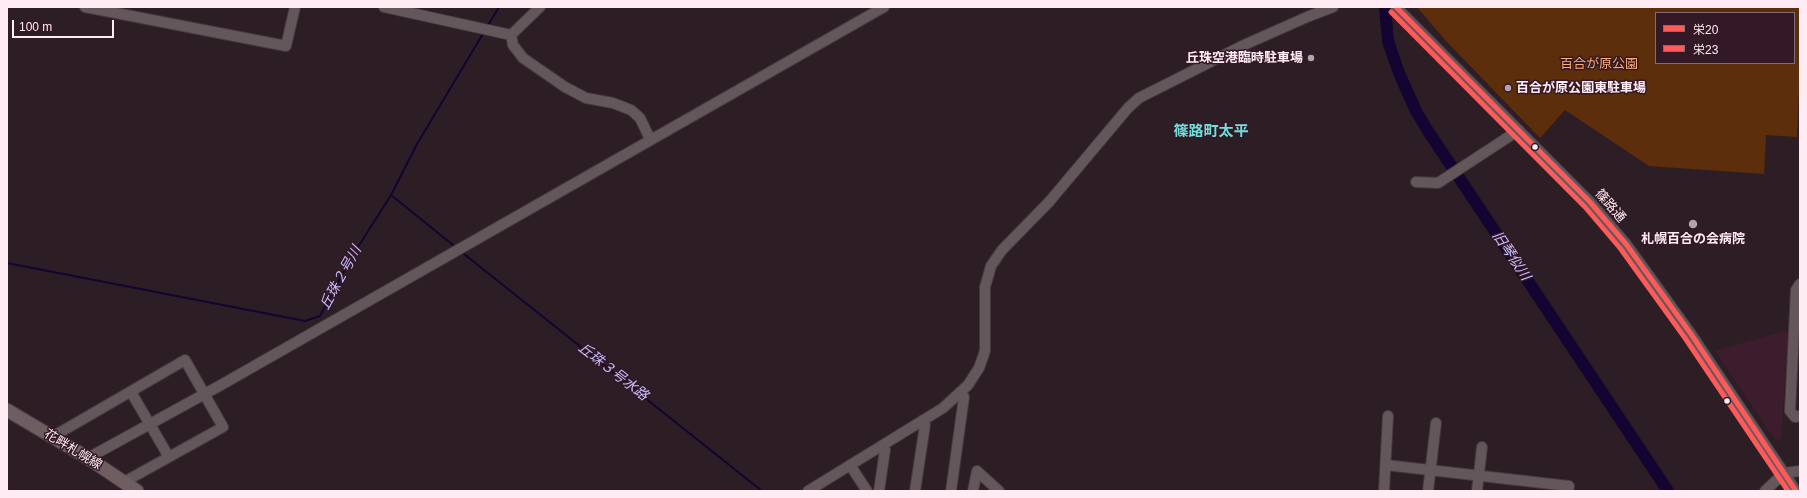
<!DOCTYPE html>
<html>
<head>
<meta charset="utf-8">
<style>
	body { margin:0 }
	#map { position:relative; width:1807px; height:498px; overflow:hidden; background:#2d1e25; font-family:Helvetica,"Noto Sans JP",sans-serif }
	canvas { display:block }
	.frame { position:absolute; inset:0; border:8px solid #feebf3; pointer-events:none }
	.legend { position:absolute; left:1655px; top:12px; width:140px; height:52px; box-sizing:border-box; background:#331825; border:1px solid #846c77; margin:0; padding:5px 7px; list-style:none; font-size:12px; color:#feebf3 }
	.legend li { display:flex; align-items:center; gap:8px; height:20px }
	.legend b { width:20px; border:1px solid #846c77 }
	.scale { position:absolute; left:12px; top:20px; width:102px; height:18px; box-sizing:border-box; border:2px solid #feebf3; border-top:0; padding-left:5px; font-size:12px; line-height:14px; white-space:nowrap; color:#feebf3; -webkit-text-stroke:3px #331825; paint-order:stroke }
</style>
</head>
<body>
<div id="map">
<canvas width="1807" height="498"></canvas>
<div class="frame"></div>
<ul class="legend">
<li><b style="height:5px;background:#ff5a5a"></b>栄20</li>
<li><b style="height:5px;background:#ff5a5a"></b>栄23</li>
</ul>
<div class="scale">100 m</div>
</div>
<script>
const ctx = document.querySelector('canvas').getContext('2d');
ctx.lineJoin = 'round';
function fill(path, color) { ctx.fillStyle = color; ctx.fill(path, 'evenodd'); }
const toPath = rows => new Path2D(rows.map(r => 'M' + r).join(''));
function trace(path, color, width, dash) { ctx.strokeStyle = color; ctx.lineWidth = width; ctx.lineCap = dash ? 'butt' : 'round'; ctx.setLineDash(dash || []); ctx.stroke(path); }
function write(font, color, halo, rows, align = 'center') {
  ctx.font = font + ' Helvetica,"Noto Sans JP",sans-serif'; ctx.lineWidth = 3; ctx.setLineDash([]); ctx.textBaseline = 'middle'; ctx.strokeStyle = halo; ctx.fillStyle = color; for (const [text, x, y, turn = 0] of rows) {
    ctx.save(); ctx.translate(x, y); ctx.rotate((+turn || 0) * Math.PI / 180); ctx.textAlign = isNaN(turn) ? turn : align; if (halo) ctx.strokeText(text, 0, 0); ctx.fillText(text, 0, 0); ctx.restore();
  }
}
const built = toPath([
	[1788,330,1781,438,1776,441,1715,351]
]);
const green = toPath([
	[1417,7,1800,7,1800,69,1797,137,1766,135,1764,174,1649,166,1565,110,1540,138,1446,41],
	[1656,13,1794,13,1794,63,1656,63]
]);
const stream = toPath([
	[487,27,499,7],
	[391,195,453,245],
	[464,254,762,491],
	[7,263,305,321,320,316,351,258,391,195,417,144,484,32]
]);
const river = toPath([
	[1385,7,1388,41,1399,73,1416,111,1428,131,1668,491]
]);
const minor = toPath([
	[85,7,286,46,295,7],
	[384,7,511,35,540,7],
	[1396,7,1590,202,1626,244,1691,334,1796,491],
	[511,35,513,45,523,58,565,87,586,98,613,103,631,110,640,118,650,139],
	[1416,182,1438,183,1519,130],
	[1800,284,1796,290,1790,411,1795,417,1800,416],
	[131,392,169,457],
	[52,437,185,360,223,427,124,482],
	[88,458,221,385,884,7],
	[850,465,867,491],
	[1386,465,1569,486,1568,491],
	[808,491,943,408,968,385,979,368,985,351,985,287,991,266,1002,250,1049,202,1128,108,1139,98,1244,45,1307,17,1333,7],
	[879,491,885,450,882,446],
	[915,491,925,425,923,420],
	[951,491,964,397,960,392],
	[973,491,977,471,999,491],
	[1384,491,1388,416],
	[1428,491,1436,423],
	[1477,491,1482,447],
	[1765,491,1784,473,1800,471]
]);
const major = toPath([
	[7,410,88,458,137,491]
]);
const bus1 = toPath([
	[1396,7,1590,202,1626,244,1691,334,1796,491]
]);
const bus2 = toPath([
	[1391,12,1585,207,1620,248,1685,338,1788,491]
]);
const markers = [
	[1311,58,4,"#b5a3ab"],
	[1508,88,4,"#b5a3ab"],
	[1535,147,3.5,"#feebf3"],
	[1693,224,5,"#b5a3ab"],
	[1727,401,3.5,"#feebf3"]
];
const poiNames = [
	["丘珠空港臨時駐車場",1303,58],
	["百合が原公園東駐車場",1516,88,"left"],
	["札幌百合の会病院",1693,239,"center"]
];
const parkNames = [
	["百合が原公園",1599,64]
];
const streetNames = [
	["篠路通",1610,206,49],
	["花畔札幌線",73,450,31]
];
const waterNames = [
	["旧琴似川",1511,256,56],
	["丘珠２号川",341,278,-61],
	["丘珠３号水路",613,372,38]
];
const quarterNames = [
	["篠路町太平",1211,132]
];
fill(built, '#3d1d2d');
fill(green, '#5d2e0b');
trace(stream, '#130432', 2);
trace(river, '#130432', 12);
trace(minor, '#473a3f', 12);
trace(major, '#473a3f', 15);
trace(minor, '#63575c', 10);
trace(major, '#6e5e61', 13);
trace(bus1, '#ff5a5a', 5);
trace(bus2, '#ff5a5a', 5);
for (const [x, y, r, color] of markers) { const dot = new Path2D(); dot.arc(x, y, r, 0, 2 * Math.PI); ctx.fillStyle = color; ctx.fill(dot); trace(dot, '#331825', 1.5); }
write('bold 13px', '#feebf3', '#331825', poiNames, 'right');
write('13px', '#fdad78', '#331825', parkNames);
write('13px', '#feebf3', '#331825', streetNames);
write('italic 14px', '#c4bffe', '#331825', waterNames);
write('bold 15px', '#72dedb', '#331825', quarterNames);
</script>
</body>
</html>
